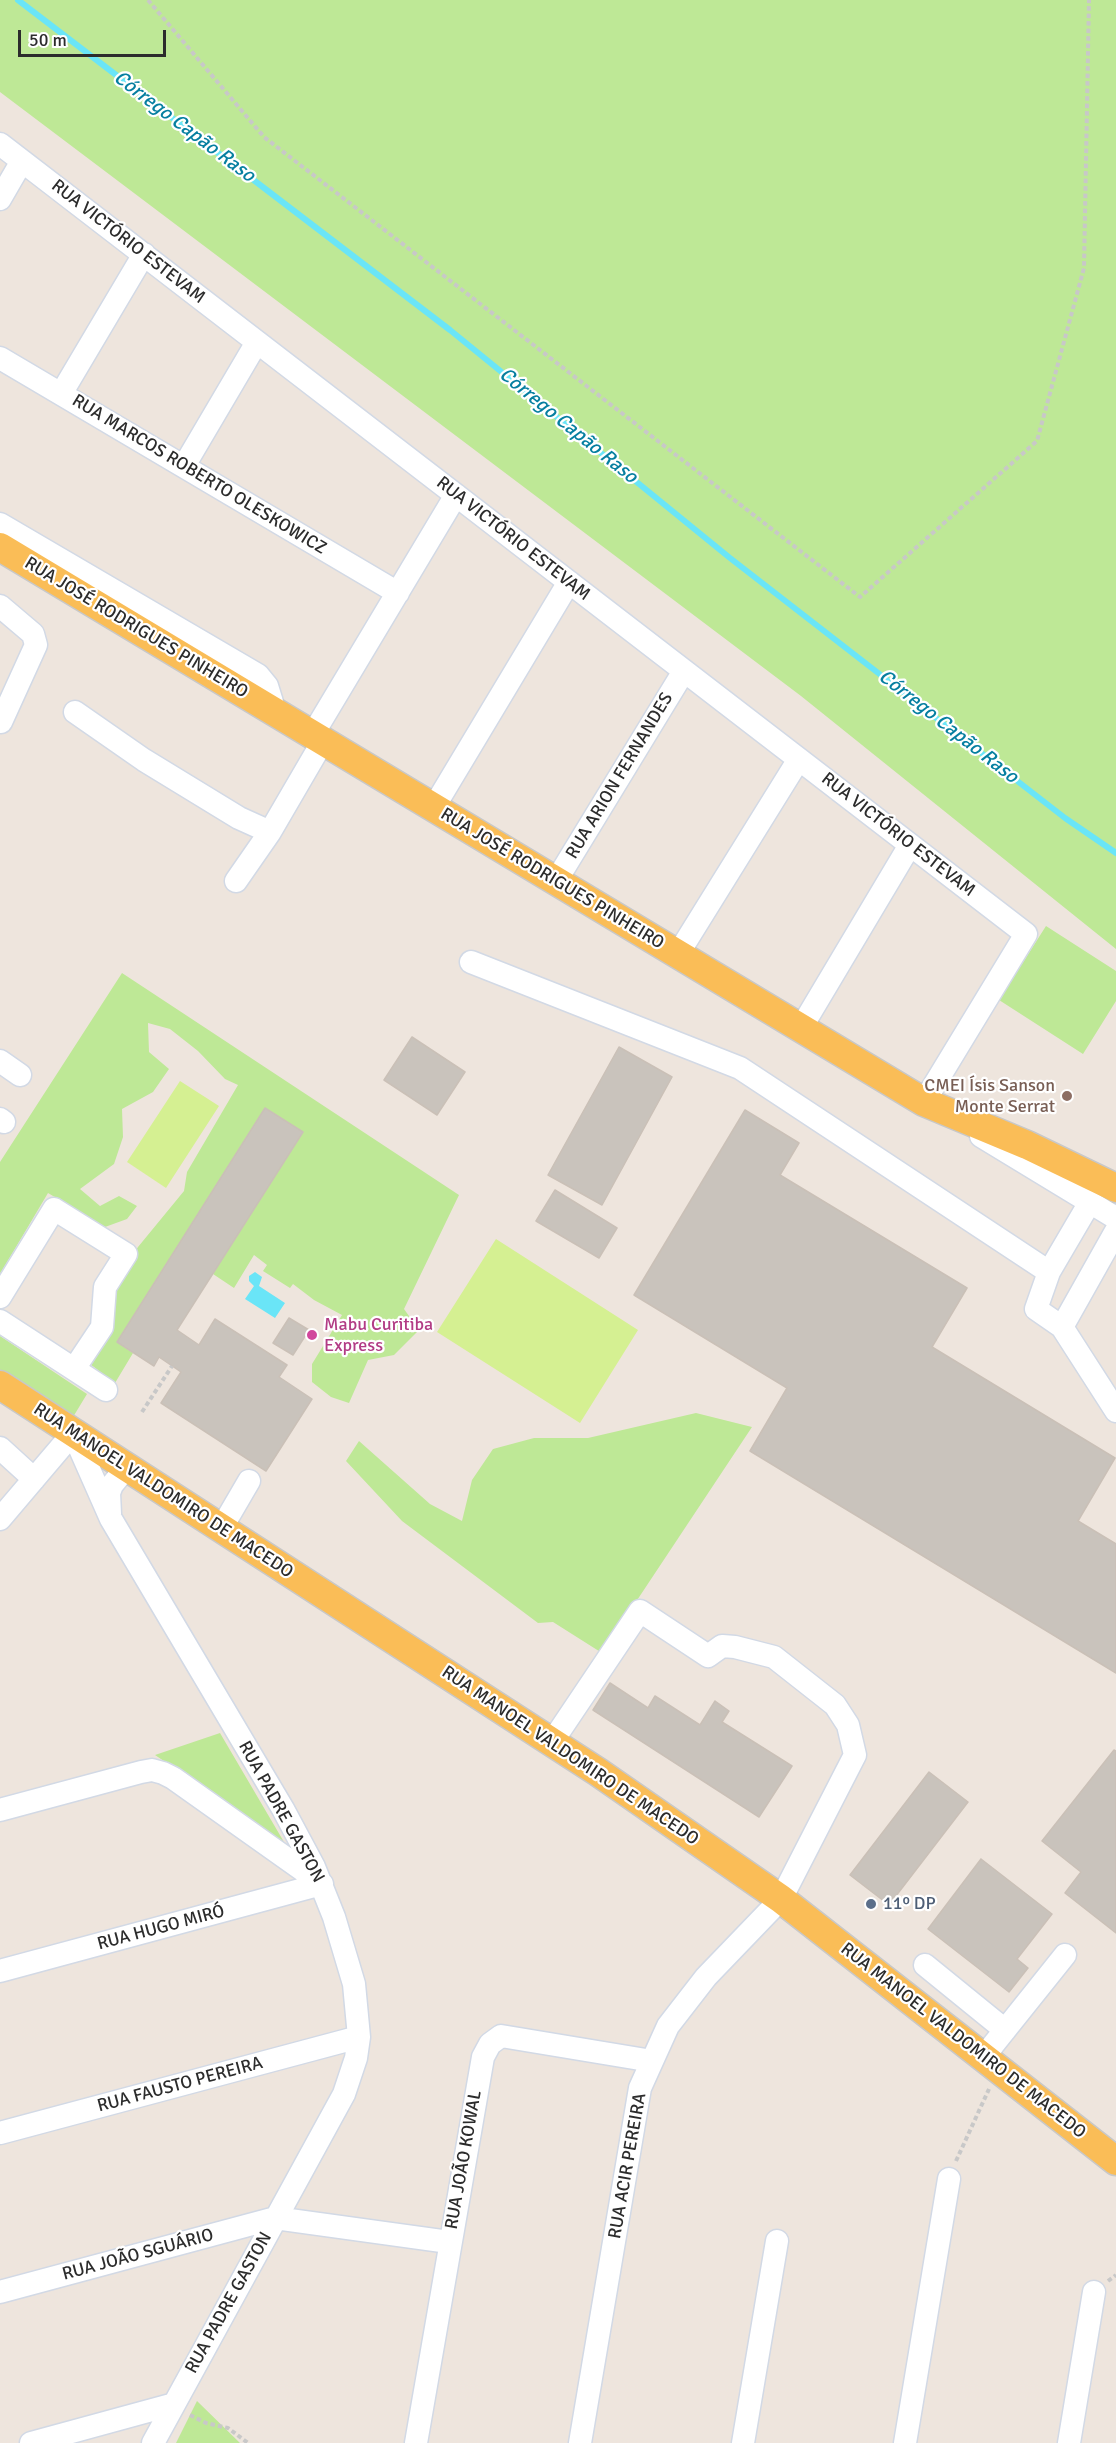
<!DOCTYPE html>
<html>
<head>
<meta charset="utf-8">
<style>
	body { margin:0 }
	#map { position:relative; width:1116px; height:2443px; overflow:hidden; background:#eee5dd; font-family:Signika,sans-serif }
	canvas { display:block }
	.scale { position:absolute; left:18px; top:30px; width:148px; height:27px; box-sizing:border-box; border:3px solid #2c2c2c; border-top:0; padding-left:8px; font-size:18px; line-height:21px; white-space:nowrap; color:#2c2c2c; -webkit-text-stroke:4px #fff; paint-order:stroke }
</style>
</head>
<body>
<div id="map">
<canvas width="1116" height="2443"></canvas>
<div class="scale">50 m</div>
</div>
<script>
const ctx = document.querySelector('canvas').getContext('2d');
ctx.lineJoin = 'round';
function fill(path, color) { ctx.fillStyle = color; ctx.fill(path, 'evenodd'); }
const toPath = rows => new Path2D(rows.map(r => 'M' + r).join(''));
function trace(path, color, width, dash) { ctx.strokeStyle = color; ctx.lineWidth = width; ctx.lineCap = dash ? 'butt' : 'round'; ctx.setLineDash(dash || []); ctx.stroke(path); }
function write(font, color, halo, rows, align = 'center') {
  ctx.font = font + ' Signika,sans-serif'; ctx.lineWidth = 4.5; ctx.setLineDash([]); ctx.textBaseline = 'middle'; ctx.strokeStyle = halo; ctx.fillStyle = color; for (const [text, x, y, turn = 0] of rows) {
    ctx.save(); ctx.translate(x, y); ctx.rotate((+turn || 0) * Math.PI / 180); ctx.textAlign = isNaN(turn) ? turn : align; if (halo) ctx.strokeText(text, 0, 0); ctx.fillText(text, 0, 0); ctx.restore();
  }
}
const green = toPath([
	[0,0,1116,0,1116,949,801,696,0,92],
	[1046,926,1116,971,1116,1001,1083,1054,999,1000],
	[122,973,459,1195,404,1309,419,1330,394,1355,368,1360,349,1403,331,1397,312,1382,312,1364,342,1315,314,1300,293,1284,290,1288,263,1271,267,1265,254,1255,234,1288,213,1274,265,1108,117,1342,133,1353,115,1383,86,1361,111,1289,138,1247,184,1191,187,1172,238,1085,225,1079,198,1051,170,1029,148,1023,149,1052,169,1069,153,1092,122,1109,123,1137,114,1164,80,1189,100,1206,119,1196,137,1206,127,1219,105,1227,48,1193,0,1274,0,1162],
	[0,1336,87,1394,70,1422,0,1377],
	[696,1413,752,1427,602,1653,553,1622,538,1623,402,1521,346,1461,359,1441,430,1504,462,1521,472,1480,493,1449,534,1438,588,1438],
	[220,1733,284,1842,155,1755],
	[197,2401,240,2443,176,2443]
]);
const pitch = toPath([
	[180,1081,219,1106,166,1188,127,1162],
	[496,1239,638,1330,580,1423,437,1332]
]);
const water = toPath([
	[255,1272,262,1277,259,1286,285,1303,275,1318,245,1299,254,1286,249,1281,249,1276]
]);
const stream = toPath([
	[18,0,450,330,730,558,1065,818,1116,853]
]);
const building = toPath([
	[412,1037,465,1072,437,1115,384,1080,412,1037],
	[619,1047,672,1077,602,1205,548,1175,619,1047],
	[265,1108,303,1132,177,1330,199,1345,215,1319,287,1365,279,1377,312,1399,266,1471,161,1403,181,1372,159,1357,154,1366,117,1342,265,1108],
	[745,1110,799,1143,780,1175,967,1288,932,1347,1115,1458,1078,1521,1116,1544,1116,1673,750,1451,787,1388,634,1295,745,1110],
	[555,1190,617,1228,599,1258,536,1221,555,1190],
	[289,1318,309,1330,293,1355,273,1343,289,1318],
	[610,1683,648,1708,655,1696,700,1725,715,1701,729,1711,722,1722,792,1766,759,1817,593,1710,610,1683],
	[1114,1750,1116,1751,1116,1933,1065,1893,1081,1872,1042,1841,1114,1750],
	[929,1772,968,1802,889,1905,850,1875,929,1772],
	[981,1859,1052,1914,1017,1959,1028,1968,1009,1992,928,1929,981,1859]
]);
const path = toPath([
	[148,0,264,137,860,597,1037,441,1084,268,1089,0],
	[142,1412,172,1366],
	[956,2161,989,2089],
	[1108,2281,1116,2275],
	[190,2415,206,2423,228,2428,248,2443]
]);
const minor = toPath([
	[0,144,1026,934,924,1102,938,1110],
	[0,199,22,161],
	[0,358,398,593],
	[61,394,144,254],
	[184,466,257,342],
	[0,524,258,675,267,686,275,712],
	[0,606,33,634,36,645,1,722],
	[75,712,144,760,239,818,270,832],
	[313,734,456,495],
	[434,807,569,582],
	[236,881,270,832,323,741],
	[556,881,684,671],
	[678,954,799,759],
	[471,962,740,1068,1049,1272],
	[801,1028,910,845],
	[0,1061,20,1075],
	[0,1119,4,1122],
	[981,1136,1116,1218],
	[1090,1202,1049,1272,1036,1309,1062,1327,1116,1411],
	[0,1297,54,1209,126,1254,105,1287,102,1327,74,1369],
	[0,1321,106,1390],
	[1062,1327,1116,1231],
	[0,1448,34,1479],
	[110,1514,109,1493,112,1485,126,1468],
	[0,1519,73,1433,111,1519,283,1809,314,1867,334,1917,354,1984,359,2037,356,2058,344,2094,153,2443],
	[221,1529,249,1481],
	[552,1742,640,1611,708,1656,722,1646,735,1647,774,1657,835,1705,848,1725,855,1755,781,1899,706,1977,668,2026,640,2088,580,2443],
	[0,1810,141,1772,152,1770,163,1773,173,1778,321,1883],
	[925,1965,1005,2030],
	[0,1971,322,1884],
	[985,2058,993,2045,1065,1955],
	[0,2133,359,2037],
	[0,2292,275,2218,449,2242],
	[31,2443,174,2404],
	[416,2443,483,2057,490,2044,501,2036,652,2061],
	[743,2443,777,2241],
	[905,2443,949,2179],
	[1069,2443,1094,2292]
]);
const major = toPath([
	[0,547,924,1102,1027,1145,1116,1188],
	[0,1385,598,1772,781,1899,1116,2161]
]);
const markers = [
	[1067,1096,6,"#8d6e63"],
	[312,1335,6,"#d1479c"],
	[871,1904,6,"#5c6f8a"]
];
const streetNames = [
	["RUA VICTÓRIO ESTEVAM",128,242,38],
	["RUA MARCOS ROBERTO OLESKOWICZ",199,475,31],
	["RUA VICTÓRIO ESTEVAM",513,539,38],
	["RUA JOSÉ RODRIGUES PINHEIRO",136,628,31],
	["RUA ARION FERNANDES",620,776,-59],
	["RUA VICTÓRIO ESTEVAM",898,835,38],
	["RUA JOSÉ RODRIGUES PINHEIRO",552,879,31],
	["RUA MANOEL VALDOMIRO DE MACEDO",163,1491,33],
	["RUA MANOEL VALDOMIRO DE MACEDO",570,1756,34],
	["RUA PADRE GASTON",281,1812,61],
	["RUA HUGO MIRÓ",161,1928,-15],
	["RUA MANOEL VALDOMIRO DE MACEDO",963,2041,38],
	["RUA FAUSTO PEREIRA",180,2085,-15],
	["RUA JOÃO KOWAL",464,2160,-80],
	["RUA ACIR PEREIRA",628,2166,-80],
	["RUA JOÃO SGUÁRIO",138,2255,-15],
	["RUA PADRE GASTON",229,2303,-61]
];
const educationNames = [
	["CMEI Ísis Sanson",1055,1086],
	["Monte Serrat",1055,1107]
];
const hotelNames = [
	["Mabu Curitiba",324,1325],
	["Express",324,1346]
];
const serviceNames = [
	["11º DP",883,1904]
];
const waterNames = [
	["Córrego Capão Raso",184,127,37],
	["Córrego Capão Raso",568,426,39],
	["Córrego Capão Raso",948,727,38]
];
fill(green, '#bee896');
fill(pitch, '#d5f092');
fill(water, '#6ae5f7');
trace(stream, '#6ae5f7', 6);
fill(building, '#c9c3bc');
trace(building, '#cac0b7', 1.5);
trace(minor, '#d2d9e5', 25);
trace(major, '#c8c8c8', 31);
trace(path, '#c8c8c8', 4, [4.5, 3]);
trace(minor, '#fff', 22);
trace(major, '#fabd57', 28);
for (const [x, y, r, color] of markers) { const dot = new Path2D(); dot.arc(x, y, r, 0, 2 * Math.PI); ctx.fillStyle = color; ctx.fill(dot); trace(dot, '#fff', 2); }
write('18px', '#2c2c2c', '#fff', streetNames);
write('18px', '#785e54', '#fff', educationNames, 'right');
write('18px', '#b23c85', '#fff', hotelNames, 'left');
write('18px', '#4e5e75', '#fff', serviceNames, 'left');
write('italic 20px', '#067fa0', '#fff', waterNames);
</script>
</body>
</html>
